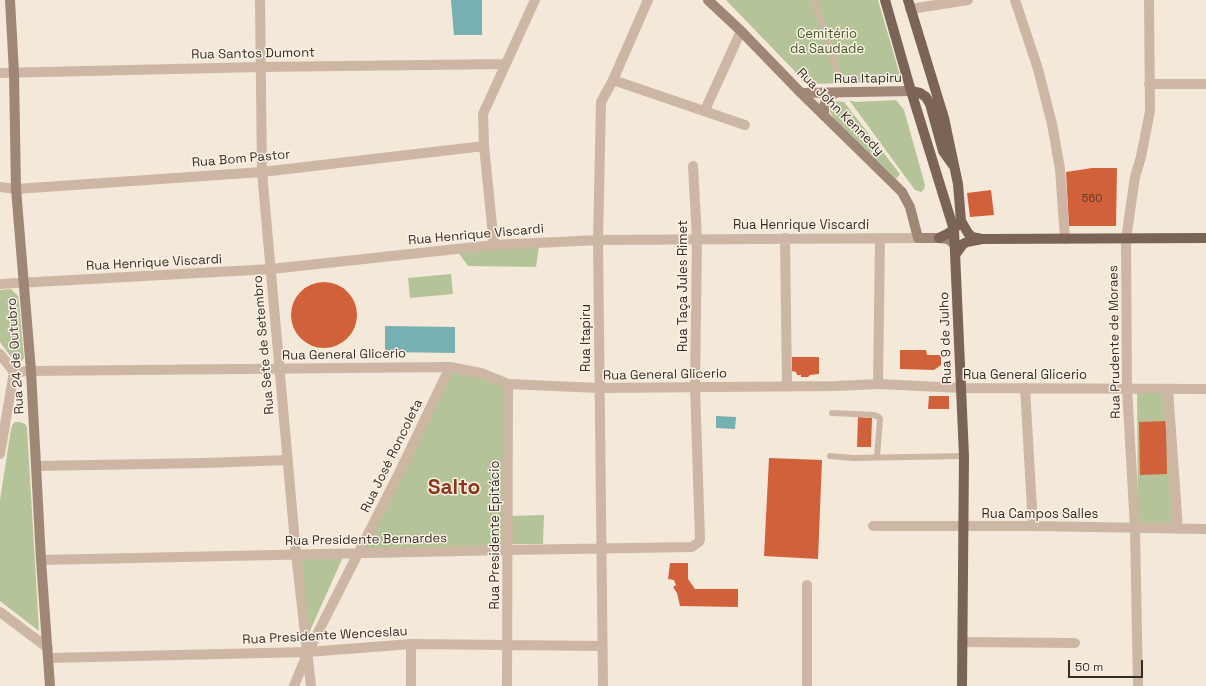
<!DOCTYPE html>
<html>
<head>
<meta charset="utf-8">
<style>
	body { margin:0 }
	#map { position:relative; width:1206px; height:686px; overflow:hidden; background:#f4e8d9; font-family:"Space Grotesk",sans-serif }
	canvas { display:block }
	.scale { position:absolute; left:1068px; top:660px; width:75px; height:18px; box-sizing:border-box; border:2px solid #372c26; border-top:0; padding-left:5px; font-size:12px; line-height:14px; white-space:nowrap; color:#372c26; -webkit-text-stroke:3px #fbf2e6; paint-order:stroke }
</style>
</head>
<body>
<div id="map">
<canvas width="1206" height="686"></canvas>
<div class="scale">50 m</div>
</div>
<script>
const ctx = document.querySelector('canvas').getContext('2d');
ctx.lineJoin = 'round';
function fill(path, color) { ctx.fillStyle = color; ctx.fill(path, 'evenodd'); }
const toPath = rows => new Path2D(rows.map(r => 'M' + r).join(''));
function trace(path, color, width, dash) { ctx.strokeStyle = color; ctx.lineWidth = width; ctx.lineCap = dash ? 'butt' : 'round'; ctx.setLineDash(dash || []); ctx.stroke(path); }
function write(font, color, halo, rows, align = 'center') {
  ctx.font = font + ' "Space Grotesk",sans-serif'; ctx.lineWidth = 3; ctx.setLineDash([]); ctx.textBaseline = 'middle'; ctx.strokeStyle = halo; ctx.fillStyle = color; for (const [text, x, y, turn = 0] of rows) {
    ctx.save(); ctx.translate(x, y); ctx.rotate((+turn || 0) * Math.PI / 180); ctx.textAlign = isNaN(turn) ? turn : align; if (halo) ctx.strokeText(text, 0, 0); ctx.fillText(text, 0, 0); ctx.restore();
  }
}
const green = toPath([
	[726,0,878,0,902,82,807,84],
	[849,100,856,102,896,100,904,110,925,185,924,189,921,192,915,190],
	[834,101,844,102,900,174,896,179,834,119,830,112,830,106],
	[539,247,536,267,468,266,458,252,485,248],
	[451,274,453,294,410,298,408,278],
	[11,289,18,296,19,301,24,358,22,361,19,363,14,361,0,342,0,290],
	[452,368,508,385,507,548,361,553],
	[1168,389,1174,525,1138,525,1137,390],
	[15,422,20,422,25,424,27,427,39,631,0,601,0,500,11,429,13,424],
	[544,515,543,544,512,544,512,516],
	[343,557,309,633,300,558]
]);
const water = toPath([
	[451,0,482,0,482,35,454,35],
	[385,326,455,327,455,353,385,352],
	[716,416,736,417,735,429,716,428]
]);
const building = toPath([
	[1092,168,1117,168,1116,226,1069,226,1066,172],
	[991,190,994,215,970,217,967,193],
	'291 315a33 33 0 1 1 66 0a33 33 0 1 1-66 0Z',
	[900,350,926,350,927,355,941,355,941,365,934,370,900,369],
	[792,357,819,357,819,374,810,375,808,377,801,377,801,375,797,375,796,372,792,371],
	[929,396,949,396,949,409,928,409],
	[858,417,872,418,871,447,857,447],
	[1166,421,1167,474,1140,475,1139,422],
	[769,458,822,460,818,559,764,556],
	[670,563,688,563,688,579,695,589,738,589,738,607,680,606,677,593,673,587,676,585,674,580,668,579]
]);
const lane = toPath([
	[814,0,839,78],
	[832,413,874,415,879,417,880,419,877,457],
	[830,456,853,458,964,456]
]);
const street = toPath([
	[260,0,262,172,296,554,311,686],
	[1015,0,1038,69,1052,124,1060,169,1065,239],
	[910,9,968,0],
	[0,73,261,67,506,64],
	[613,80,745,125],
	[1149,84,1206,84],
	[705,110,741,31],
	[0,187,16,189,262,172,484,146],
	[785,238,787,386],
	[494,245,484,146,483,114,535,0],
	[0,284,271,269,494,245,598,240,918,238],
	[0,354,14,372,31,371,450,367,481,373,508,384,599,388,836,386,878,384,961,388,1206,389],
	[878,384,880,238],
	[1025,388,1033,526],
	[1168,389,1178,529],
	[0,454,14,372],
	[36,466,205,463,288,460],
	[873,526,1033,526,1206,529],
	[41,560,508,550,692,547,699,542,700,539,695,387,697,239,693,166],
	[807,585,807,686],
	[0,612,48,648],
	[962,642,1075,643],
	[49,658,308,652,411,644,602,646],
	[294,686,308,652,400,471,450,367],
	[411,686,411,644],
	[507,686,508,384],
	[603,686,598,240,601,102,613,80,648,0],
	[1138,686,1135,528,1127,388,1126,239,1135,177,1141,157,1150,111,1149,0]
]);
const secondary = toPath([
	[10,0,14,73,16,189,31,371,41,560,50,686],
	[708,0,741,31,801,93,902,192,910,207,918,238,939,238,948,239,954,244],
	[801,93,911,91],
	[824,116,824,106,826,100,830,96,836,93]
]);
const primary = toPath([
	[885,0,911,91,954,230,964,456,962,686],
	[908,0,944,118,958,184,961,221,968,233,972,237,982,239],
	[911,91,920,93,926,97,930,104,943,151,953,165],
	[939,238,949,233,957,226],
	[955,255,963,244,967,242,982,239,1206,238]
]);
const numberNames = [
	["560",1092,199]
];
const parkNames = [
	["Cemitério",827,34],
	["da Saudade",827,49]
];
const streetNames = [
	["Rua Santos Dumont",253,54,-1],
	["Rua Itapiru",868,79,-1],
	["Rua John Kennedy",840,112,45],
	["Rua Bom Pastor",241,159,-5],
	["Rua Henrique Viscardi",801,225],
	["Rua Henrique Viscardi",476,235,-5],
	["Rua Henrique Viscardi",154,263,-3],
	["Rua Taça Jules Rimet",683,286,-90],
	["Rua Itapiru",586,338,-90],
	["Rua 9 de Julho",946,338,-92],
	["Rua Prudente de Moraes",1115,342,-91],
	["Rua Sete de Setembro",264,345,-95],
	["Rua General Glicerio",344,355,-1],
	["Rua 24 de Outubro",16,356,-94],
	["Rua General Glicerio",665,375,-1],
	["Rua General Glicerio",1025,375],
	["Rua José Roncoleta",392,456,-64],
	["Rua Campos Salles",1040,514],
	["Rua Presidente Epitácio",495,535,-90],
	["Rua Presidente Bernardes",366,540,-1],
	["Rua Presidente Wenceslau",325,636,-3]
];
const townNames = [
	["Salto",454,488]
];
fill(green, '#b5c498');
fill(water, '#76b0b3');
fill(building, '#d0613b');
trace(lane, '#cdb7a4', 6);
trace(street, '#cdb7a4', 10);
trace(secondary, '#a08675', 10);
trace(primary, '#7b6356', 10);
write('11px', '#5d392b', null, numberNames);
write('13px', '#465828', '#fbf2e6', parkNames);
write('13px', '#372c26', '#fbf2e6', streetNames);
write('bold 21px', '#8d3619', '#fbf2e6', townNames);
</script>
</body>
</html>
